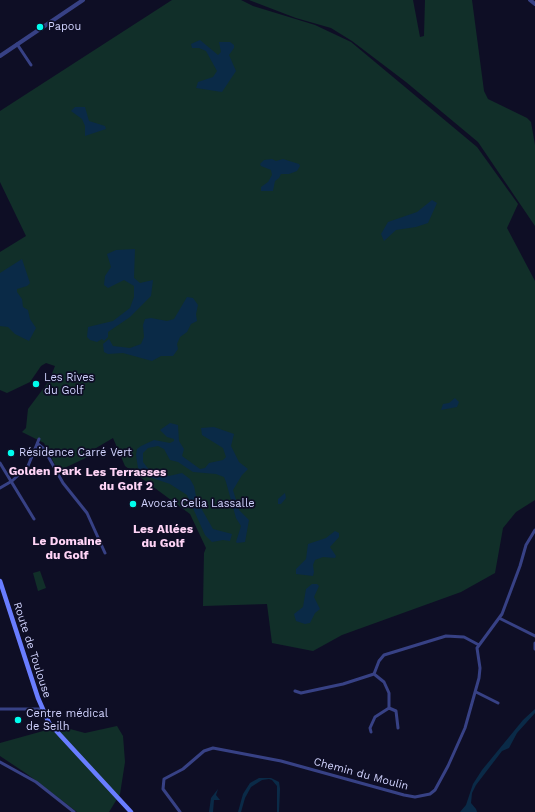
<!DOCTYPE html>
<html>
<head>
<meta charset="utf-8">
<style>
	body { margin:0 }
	canvas { display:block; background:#0e0e25 }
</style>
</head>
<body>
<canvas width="535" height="812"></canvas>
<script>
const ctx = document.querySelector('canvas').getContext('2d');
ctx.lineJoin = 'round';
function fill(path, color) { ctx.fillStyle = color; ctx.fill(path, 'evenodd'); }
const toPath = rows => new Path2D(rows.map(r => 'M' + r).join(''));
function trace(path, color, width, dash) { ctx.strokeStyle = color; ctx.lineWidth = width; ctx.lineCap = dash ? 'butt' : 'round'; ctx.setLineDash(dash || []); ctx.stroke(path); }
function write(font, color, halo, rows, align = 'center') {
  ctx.font = font + ' "Work Sans",sans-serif'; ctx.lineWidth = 3.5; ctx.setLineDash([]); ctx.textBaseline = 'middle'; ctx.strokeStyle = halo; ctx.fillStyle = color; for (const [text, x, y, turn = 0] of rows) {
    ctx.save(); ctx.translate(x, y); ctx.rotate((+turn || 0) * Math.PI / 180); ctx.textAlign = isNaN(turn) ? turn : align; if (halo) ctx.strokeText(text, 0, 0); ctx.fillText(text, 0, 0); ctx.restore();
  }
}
const green = toPath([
	[172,0,241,0,253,6,315,25,351,42,477,147,518,204,507,228,535,281,535,500,516,512,503,528,495,573,461,592,342,635,313,651,272,643,267,604,203,606,204,553,206,548,190,514,125,466,113,438,91,451,92,455,58,471,44,443,22,432,26,428,28,409,49,381,55,366,46,363,41,366,30,382,7,393,0,390,0,252,26,236,0,182,0,111],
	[249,0,413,0,420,37,424,36,425,0,472,0,484,91,488,99,527,118,531,122,535,145,535,226,478,142,406,82,352,41,331,28,296,18],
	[40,571,46,588,38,591,33,573],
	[117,726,123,736,125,762,120,794,109,812,77,812,27,774,0,756,0,743,54,728,70,729,85,733]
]);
const water = toPath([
	[200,40,218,55,221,52,219,42,230,42,234,45,234,48,229,55,236,71,222,92,196,88,198,82,213,77,217,71,206,51,199,48,192,48,191,44],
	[75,107,85,107,89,121,105,126,106,129,85,136,85,126,82,119,71,111],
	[272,159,276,161,283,159,299,164,300,166,297,171,289,174,281,174,279,178,275,181,273,191,261,191,261,187,268,182,272,175,271,170,261,166,260,164,264,160],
	[432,200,437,203,428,223,416,227,396,230,384,241,381,234,388,222,417,212],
	[135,249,134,278,140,283,153,280,151,296,130,317,108,332,108,337,104,341,102,339,97,342,90,340,87,337,88,327,113,321,130,308,134,297,134,286,124,280,108,288,104,285,105,276,111,267,107,254,116,250],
	[22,259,30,283,27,286,17,289,17,292,22,299,23,307,28,310,30,319,36,328,29,341,15,334,8,327,0,326,0,273],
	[187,297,193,298,198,305,196,314,197,321,191,324,187,332,180,337,177,344,178,349,173,356,161,356,152,361,123,353,108,354,104,352,103,344,109,339,113,346,130,348,141,344,144,337,143,325,145,319,151,318,167,321,174,319],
	[455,398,459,402,457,407,441,410,443,404,449,403],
	[170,423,178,425,179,441,184,449,182,456,200,469,205,468,209,463,223,460,226,457,223,448,202,435,201,428,214,427,234,434,231,446,239,462,248,469,242,475,233,490,239,510,249,520,245,542,237,543,236,542,241,526,236,518,226,482,224,477,216,474,193,472,178,462,170,460,164,449,158,446,148,448,143,453,143,462,150,471,169,476,182,473,190,479,194,486,197,501,213,529,232,534,230,541,223,540,212,542,205,535,187,495,170,484,149,477,138,468,136,455,137,449,141,446,154,440,170,443,174,441,174,439,167,437,160,430],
	[285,493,286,498,281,504,278,504,278,499],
	[335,531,339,533,339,537,330,547,336,556,335,558,323,557,315,560,313,565,314,572,313,576,296,574,296,569,306,559,308,544,326,538],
	[312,584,317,584,319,586,314,597,320,609,315,613,310,623,305,624,296,621,294,614,303,607,306,589],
	[535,709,535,713,517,733,509,748,502,751,476,785,472,793,471,803,476,809,477,812,460,812,466,805,473,784,482,770,523,720],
	[259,778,271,778,279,782,280,789,279,812,277,812,277,786,272,780,269,779,262,780,251,787,245,798,241,812,238,812,243,794,250,783],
	[218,789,216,795,220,800,214,800,213,812,209,812,211,798]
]);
const minor = toPath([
	[17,44,31,65],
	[38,444,44,449,63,483,87,513,105,553],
	[0,463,34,519],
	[0,488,12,481,28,466,39,439],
	[499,618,535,636],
	[535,643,535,649],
	[295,691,301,693,343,684,374,674,379,661,384,655,446,636,464,637,479,645],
	[476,692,498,703],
	[389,708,396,711,398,728],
	[0,709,42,709],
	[371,732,370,728,375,717,389,708,389,693,384,682,374,674],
	[0,762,36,782,74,812],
	[180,812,163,789,164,779,183,769,204,751,213,748,281,761,404,795,415,797,430,794,435,790,448,766,465,728,479,678,480,668,477,648,502,614,520,566,526,545,535,530]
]);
const tertiary = toPath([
	[530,0,535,4],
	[0,56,83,0]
]);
const secondary = toPath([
	[0,581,38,698,49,723,131,812]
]);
const markers = [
	[40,27,4,"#00fdee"],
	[36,384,4,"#00fdee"],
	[11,453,4,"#00fdee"],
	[133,504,4,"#00fdee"],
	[18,720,4,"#00fdee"]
];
const poiNames = [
	["Papou",48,27],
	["Les Rives",44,378],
	["du Golf",44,391],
	["Résidence Carré Vert",19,453],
	["Avocat Celia Lassalle",141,504],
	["Centre médical",26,714],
	["de Seilh",26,727]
];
const streetNames = [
	["Route de Toulouse",32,650,72],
	["Chemin du Moulin",361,774,15]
];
const neighbourhoodNames = [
	["Golden Park",45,471],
	["Les Terrasses",126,472],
	["du Golf 2",126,486],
	["Les Allées",163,529],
	["du Golf",163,543],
	["Le Domaine",67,541],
	["du Golf",67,555]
];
fill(green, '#112f29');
fill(water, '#0a2a47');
trace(minor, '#374185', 3);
trace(tertiary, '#374185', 4);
trace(secondary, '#697dff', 4.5);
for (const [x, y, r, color] of markers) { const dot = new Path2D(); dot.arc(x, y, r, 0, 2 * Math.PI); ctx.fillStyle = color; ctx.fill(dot); trace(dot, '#0e0e25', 1.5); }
write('11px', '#d2d4ff', '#0e0e25', poiNames, 'left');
write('11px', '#d2d4ff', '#0e0e25', streetNames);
write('bold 12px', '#ffd4f6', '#0e0e25', neighbourhoodNames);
</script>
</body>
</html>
